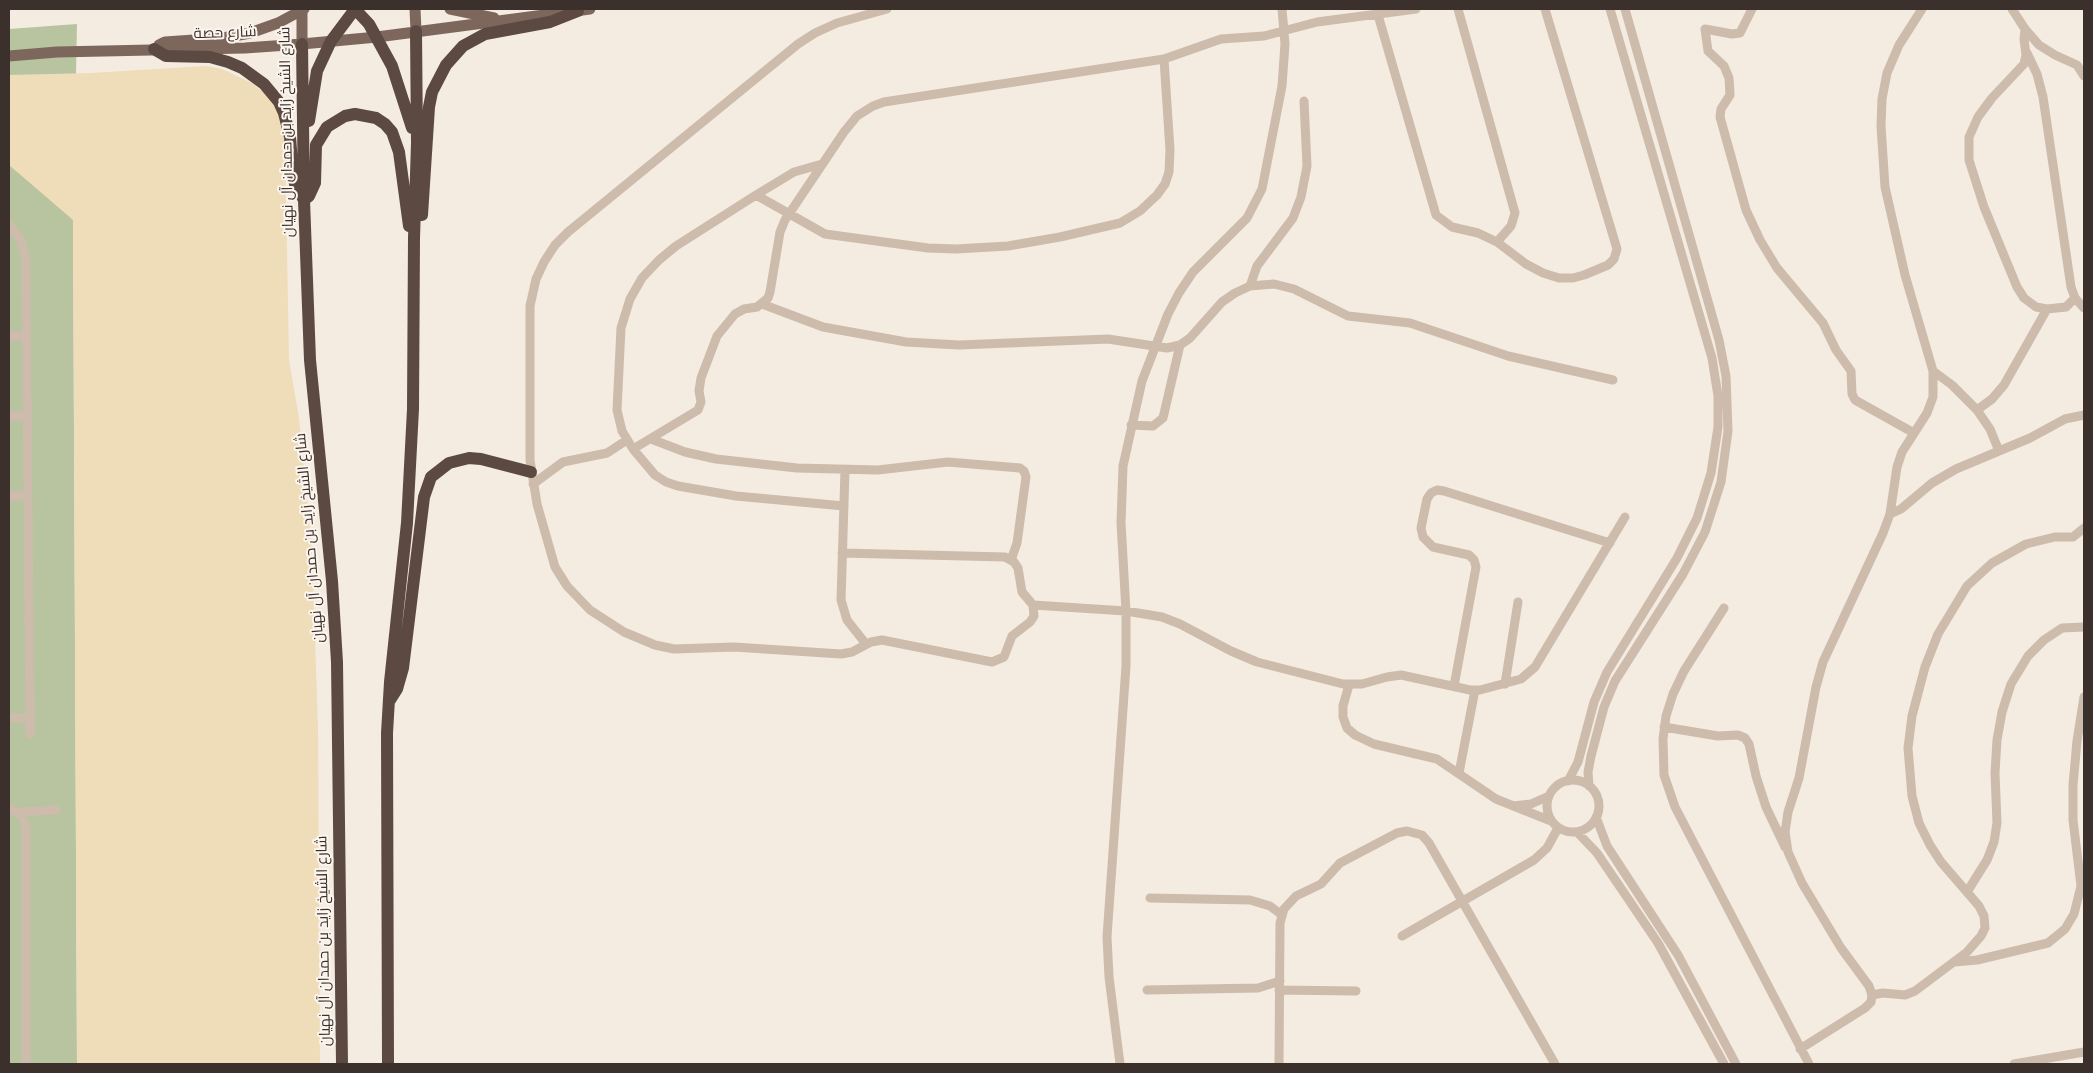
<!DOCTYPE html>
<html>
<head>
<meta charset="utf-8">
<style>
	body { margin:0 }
	#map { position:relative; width:2093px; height:1073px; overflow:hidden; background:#f4ebe1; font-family:Arial,sans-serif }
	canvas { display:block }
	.frame { position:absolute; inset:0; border:10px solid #3b302b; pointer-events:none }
</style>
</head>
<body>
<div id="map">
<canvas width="2093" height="1073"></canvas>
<div class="frame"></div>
</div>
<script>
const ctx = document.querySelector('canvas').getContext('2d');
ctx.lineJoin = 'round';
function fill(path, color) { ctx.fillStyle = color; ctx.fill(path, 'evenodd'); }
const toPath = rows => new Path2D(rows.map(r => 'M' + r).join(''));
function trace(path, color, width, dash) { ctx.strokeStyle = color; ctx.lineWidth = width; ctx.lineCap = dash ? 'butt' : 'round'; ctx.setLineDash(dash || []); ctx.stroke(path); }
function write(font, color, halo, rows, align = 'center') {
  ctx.font = font + ' Arial,Cairo,sans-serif'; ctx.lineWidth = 4; ctx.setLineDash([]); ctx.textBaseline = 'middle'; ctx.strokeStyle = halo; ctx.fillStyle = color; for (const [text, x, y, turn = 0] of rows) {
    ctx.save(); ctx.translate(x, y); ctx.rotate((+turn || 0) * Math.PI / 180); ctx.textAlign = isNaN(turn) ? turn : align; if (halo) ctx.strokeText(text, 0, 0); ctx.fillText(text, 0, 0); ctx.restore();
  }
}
const green = toPath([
	[77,24,73,220,77,1064,9,1064,9,29]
]);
const sand = toPath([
	[206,66,222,69,252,83,265,94,274,103,280,117,285,143,289,360,299,418,312,550,318,729,320,1064,77,1064,73,220,9,165,9,75,91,73]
]);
const minor = toPath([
	[1458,9,1515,213,1511,226,1497,242],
	[1752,9,1740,33,1732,34,1705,29,1708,51,1724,66,1729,78,1730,95,1721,109,1720,117,1746,210,1760,240,1777,268,1823,323,1836,350,1851,371,1852,394,1855,400,1914,433],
	[2012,9,2025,29,2039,45,2055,55,2077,65,2084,76],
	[1378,15,1436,215,1452,227,1478,233,1497,242,1526,264,1543,273,1559,278,1573,278,1584,275,1608,265,1614,259,1617,249,1545,9],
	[2025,29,2024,39,2026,55,2024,64,1992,98,1978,117,1969,137,1969,160,1984,207,2017,287,2024,298,2036,307,2047,309,2066,307,2075,298],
	[2027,53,2037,74,2043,97,2071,287,2075,298,2084,308],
	[822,164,794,172,756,195,676,246,659,260,642,278,630,299,621,328,617,410,622,431,633,449,655,475,666,482,678,486,736,496,844,506],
	[756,195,825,234,928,248,956,249,1008,246,1060,237,1120,223,1140,211,1157,195,1165,184,1169,172,1170,150,1164,59],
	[9,225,20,238,26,259,30,734],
	[1250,286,1257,266,1293,218,1301,197,1307,166,1304,101],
	[762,304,823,327,906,342,959,345,1108,339,1167,348,1180,345,1190,338,1222,302,1235,293,1250,286,1274,284,1294,289,1348,316,1410,323,1508,356,1613,380],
	[9,336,27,336],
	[1933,371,1952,385,1977,410,1990,429,1999,451],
	[1977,410,1992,399,2004,385,2047,309],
	[9,416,27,416],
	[1131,425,1153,426,1163,418,1180,345],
	[651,439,685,452,716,459,797,468,878,470,948,462,1020,468,1024,471,1026,477,1017,543,1011,560],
	[633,449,698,410,701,402,699,391,701,378,717,336,735,314,744,309,757,307,768,298,770,292,780,232,785,220,844,132,857,116,873,106,884,102,1164,59,1221,39,1264,36,1317,22,1416,9],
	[845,470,841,600,847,620,866,644],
	[533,484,563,462,607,453,627,440],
	[9,496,28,496],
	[1890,514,1901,509,1932,483,1956,469,2030,438,2065,419,2084,415],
	[842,553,1005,557,1014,562,1018,568,1022,592,1033,605,1034,616,1030,622,1012,636,1004,657,992,662,882,640,871,642,852,652,841,654,734,647,674,649,655,645,624,632,590,610,567,586,555,567,537,504,530,460,530,306,536,279,544,262,555,245,568,232,798,44,815,33,837,23,887,9],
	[1033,605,1126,611,1162,617,1180,624,1231,651,1257,662,1343,684,1362,684,1387,677,1401,675,1470,690,1480,690,1521,679,1535,667,1625,517],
	[1724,608,1684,671,1673,694,1666,716,1663,739,1664,775,1675,807,1809,1064],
	[1505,684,1518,602],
	[1349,685,1343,706,1343,717,1347,728,1355,735,1374,744,1437,759,1496,799,1551,821],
	[1454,686,1476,567,1474,560,1469,555,1433,547,1423,537,1421,528,1427,499,1431,493,1437,490,1444,491,1610,543],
	[9,718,30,718],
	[1664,727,1718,736,1738,735,1745,738,1749,744,1756,776,1766,807,1785,847],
	[1459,773,1475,690],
	'1547 806a26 26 0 1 1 52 0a26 26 0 1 1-52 0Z',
	[1568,781,1578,762,1594,702,1607,672,1677,558,1697,518,1711,473,1718,427,1718,396,1712,358,1610,9],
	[1589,786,1588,772,1591,756,1604,707,1615,681,1683,574,1705,532,1721,482,1728,431,1726,376,1719,340,1625,9],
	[1513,806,1531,804,1549,796],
	[9,808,22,815,26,826,26,1064],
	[18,812,56,810],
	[1596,817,1607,846,1678,955,1736,1064],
	[1577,832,1597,853,1658,943,1724,1064],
	[1967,892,1987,860,1994,842,1997,823,1995,773,1997,740,2002,712,2011,684,2028,656,2044,640,2062,628,2084,627],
	[1150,898,1250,900,1270,906,1282,915],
	[1402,936,1534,860,1547,848,1558,828],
	[1954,962,1977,960,2048,943,2065,929,2074,914,2081,886,2073,820,2073,785,2077,741,2084,697],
	[1147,990,1258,988,1280,981],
	[1279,990,1356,991],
	[1872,995,1883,993,1905,995,1915,991,1967,952,1981,936,1985,928,1984,916,1979,906,1941,862,1930,845,1919,823,1912,796,1908,748,1912,716,1925,667,1938,634,1967,586,1992,563,2026,544,2055,537,2073,537,2084,528],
	[1800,1049,1865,1008,1871,1002,1872,995,1869,986,1841,948,1802,883,1788,852,1785,832,1788,812,1799,778,1816,687,1823,662,1883,533,1890,514,1897,467,1902,452,1927,413,1933,397,1933,371,1905,275,1885,187,1881,126,1882,99,1887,73,1899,45,1922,9],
	[1120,1064,1109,977,1107,937,1126,666,1126,611,1121,523,1123,466,1142,381,1168,314,1179,293,1193,272,1247,218,1262,189,1282,86,1285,44,1282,9],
	[1279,1064,1280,923,1284,909,1296,896,1321,884,1340,863,1397,833,1407,831,1422,835,1429,843,1555,1064],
	[2014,1064,2084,1052]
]);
const major = toPath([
	[302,9,302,44],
	[415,9,416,31],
	[450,9,494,18],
	[159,45,165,42,223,38,250,33,278,23,304,9],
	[9,56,57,52,245,48,302,44,377,37,590,9]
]);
const highway = toPath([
	[355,9,369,24,392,66,412,128],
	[302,44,304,200,310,360,332,581,337,662,342,1064],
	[154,49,166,56,210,57,228,62,242,68,264,84,279,102,284,113,290,137,293,175,295,184,304,200,309,196,315,183,316,145,327,127,345,116,355,114,376,118,385,124,392,132,399,152,409,226],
	[309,121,317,71,331,41,355,9],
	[422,215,429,107,432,92,446,65,463,46,485,34,550,22,578,11],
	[390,700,397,689,403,668,424,497,431,477,449,463,469,458,481,459,531,472],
	[388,1064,387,733,390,682,407,523,413,409,414,238,417,143,416,31]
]);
const streetNames = [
	["شارع حصة",225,33,-2],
	["شارع الشيخ زايد بن حمدان آل نهيان",287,132,-91],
	["شارع الشيخ زايد بن حمدان آل نهيان",310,538,-95],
	["شارع الشيخ زايد بن حمدان آل نهيان",324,941,-91]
];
fill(green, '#b8c4a0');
fill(sand, '#efdcb8');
trace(minor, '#cdbbac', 9);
trace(major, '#7d675c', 11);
trace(highway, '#5c4a42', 12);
write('15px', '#3b302b', '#fbf5ee', streetNames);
</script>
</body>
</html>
